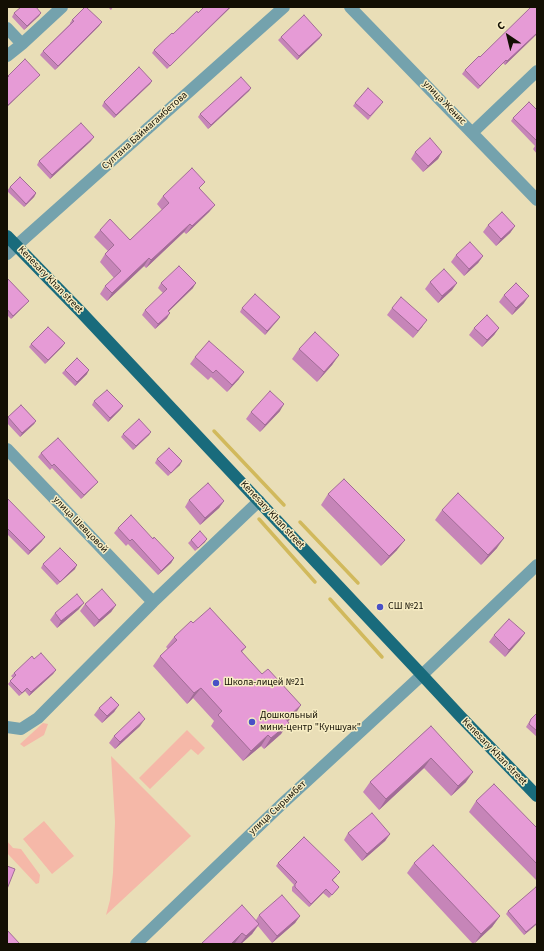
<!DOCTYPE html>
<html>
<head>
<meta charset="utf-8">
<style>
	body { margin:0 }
	#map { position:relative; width:544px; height:951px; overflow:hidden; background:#e9deb7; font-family:"Source Sans 3",sans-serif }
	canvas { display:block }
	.frame { position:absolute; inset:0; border:8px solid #130f03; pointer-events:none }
	.north { position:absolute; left:488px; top:16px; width:40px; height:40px; -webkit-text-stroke:3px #f6ecc3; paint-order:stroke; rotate:325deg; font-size:11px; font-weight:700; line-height:16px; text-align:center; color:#130f03 }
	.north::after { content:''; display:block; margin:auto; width:14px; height:18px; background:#130f03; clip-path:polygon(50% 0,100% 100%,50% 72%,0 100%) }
</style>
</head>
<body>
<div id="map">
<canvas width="544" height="951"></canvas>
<div class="frame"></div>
<div class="north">С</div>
</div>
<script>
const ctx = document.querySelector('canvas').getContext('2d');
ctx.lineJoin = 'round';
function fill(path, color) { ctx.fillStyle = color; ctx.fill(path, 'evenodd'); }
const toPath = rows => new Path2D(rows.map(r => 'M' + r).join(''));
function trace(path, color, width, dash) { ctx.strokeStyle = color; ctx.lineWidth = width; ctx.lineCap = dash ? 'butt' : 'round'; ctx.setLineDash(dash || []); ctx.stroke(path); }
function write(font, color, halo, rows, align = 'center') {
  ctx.font = font + ' "Source Sans 3",sans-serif'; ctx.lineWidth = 3; ctx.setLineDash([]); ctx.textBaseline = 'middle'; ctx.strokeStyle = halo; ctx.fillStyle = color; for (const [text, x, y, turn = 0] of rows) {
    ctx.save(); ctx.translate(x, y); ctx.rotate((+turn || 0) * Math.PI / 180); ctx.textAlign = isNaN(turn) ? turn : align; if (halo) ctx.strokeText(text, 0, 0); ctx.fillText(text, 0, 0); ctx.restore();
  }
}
const green = toPath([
	[43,723,48,724,44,735,24,747,20,744],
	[187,730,205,748,198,755,191,749,150,789,139,778],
	[111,756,191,836,106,915,110,900,113,873,115,822],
	[44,821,74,856,52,874,23,839],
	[7,841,13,848,21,849,40,875,39,883,36,884,7,853]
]);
const stream = toPath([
	[214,431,284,505],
	[259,519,315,582],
	[300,522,358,583],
	[330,599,382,657]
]);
const minor = toPath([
	[350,7,537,200],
	[7,28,22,44],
	[7,56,22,44,62,7],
	[472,133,537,71],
	[7,254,284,7],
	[7,449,153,602],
	[7,727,21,729,38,718,153,602,259,501],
	[136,944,282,804,422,675,537,565]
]);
const major = toPath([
	[7,236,80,311,422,675,461,717,537,796]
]);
const wall = toPath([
	[108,7,113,7,111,10],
	[231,7,167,69,152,53,154,50,198,13],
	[537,7,537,34,505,65,503,63,478,89,462,74,465,70],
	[14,13,41,13,39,16,24,30,12,17],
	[72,20,102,22,99,26,55,70,40,55,43,51,70,24,70,23],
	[281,37,320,38,297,60,278,40],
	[152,81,150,84,114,118,102,106,104,102],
	[251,88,249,91,208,129,198,117,200,114],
	[355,103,381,105,368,120,353,106],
	[537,110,537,154,533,149,535,146,511,121,513,118],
	[91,141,50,179,37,165,39,161],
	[415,152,442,152,438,159,423,172,411,159],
	[10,187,36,193,34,197,24,207,7,191],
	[200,189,215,205,209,212,186,234,184,232,146,268,144,266,107,301,100,294,105,286,114,278,100,262,105,254,108,251,94,237,100,230,130,240,162,210,157,204,163,196],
	[488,225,515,226,510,233,496,246,483,232],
	[456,255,483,256,478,263,464,276,451,262],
	[7,278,29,301,11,319,7,315],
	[430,282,457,283,452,290,438,303,425,289],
	[161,283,193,288,168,312,167,318,155,329,142,315,145,310,163,293,158,288],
	[504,295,524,303,512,315,499,302],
	[242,308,280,317,265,335,240,312],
	[392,308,422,327,413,338,387,315],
	[474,328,499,328,494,335,482,347,469,335],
	[65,343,62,347,45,364,29,347,31,344],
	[299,349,339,355,332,365,317,382,292,359],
	[195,357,239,379,227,392,211,377,208,380,190,364],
	[65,370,87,374,75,386,62,373],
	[94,401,123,406,120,410,108,422,92,405],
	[21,405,36,421,34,424,20,437,7,423,7,418],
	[280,411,260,432,246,419,251,412],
	[151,432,149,435,133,450,121,437,123,434],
	[41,453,98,482,81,499,52,468,50,470,38,457],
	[157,459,180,465,168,476,155,463],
	[328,494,397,550,381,566,321,505],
	[7,498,42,541,28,555,7,534],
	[189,500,224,501,219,508,200,525,185,507],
	[442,510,497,548,481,565,435,520],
	[118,528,153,539,174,558,171,563,158,575,128,544,126,546,114,533],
	[191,540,205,542,195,551,188,543],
	[43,564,75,569,57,585,41,568],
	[85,604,116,605,111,612,94,627,80,611],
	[79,609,57,628,50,620,55,613],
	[193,623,246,647,242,652,294,716,287,721,281,734,264,749,261,746,243,761,211,726,214,721,193,698,187,704,153,666,160,656,168,649,166,647,174,637],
	[525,633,520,640,505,657,489,642,494,635],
	[34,659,56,670,53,674,29,696,25,691,19,696,8,684,13,678,11,676,14,673],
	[119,705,114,712,102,723,94,715,99,708],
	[537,713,537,737,526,727,531,719],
	[140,726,115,749,109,743,114,736],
	[431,726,466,782,451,796,424,768,379,810,363,792,370,782],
	[476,801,537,828,537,881,469,812],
	[348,833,390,834,385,841,362,861,344,840],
	[278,863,337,876,333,880,339,887,337,890,329,898,323,893,309,907,292,891,292,887,294,885,276,866],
	[414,863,500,916,492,927,473,944,407,873],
	[537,889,537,924,524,935,506,914,508,911],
	[259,915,300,916,295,923,272,943,258,926,252,934,241,944,236,944,235,943,201,944,256,920]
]);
const shadedWall = toPath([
	[230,7,231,7,167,69,170,66],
	[41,13,39,16,24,30,27,26],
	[102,22,99,26,55,70,58,66],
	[537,33,537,34,505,65,507,61],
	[322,35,320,38,297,60,299,56],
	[506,60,503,63,478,89,480,86],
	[40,75,37,78,7,107,7,106],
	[152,81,150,84,114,118,116,115],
	[251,88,249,91,208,129,211,125],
	[94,137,91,141,50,179,52,175],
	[442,152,438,159,423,172,428,166],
	[36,193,34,197,24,207,26,204],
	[215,205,209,212,186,234,192,226],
	[190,224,184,232,146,268,151,260],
	[515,226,510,233,496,246,501,239],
	[483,256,478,263,464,276,469,269],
	[149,258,144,266,107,301,112,293],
	[196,283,193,288,164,316,168,311],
	[457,283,452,290,438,303,442,296],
	[529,296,524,303,512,315,516,308],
	[29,301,11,319,13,316],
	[170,313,167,318,155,329,158,324],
	[280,317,278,320,265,335,267,331],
	[427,320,422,327,413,338,418,331],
	[499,328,494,335,482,347,487,340],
	[65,343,62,347,45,364,48,360],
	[339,355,332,365,317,382,324,372],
	[89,370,87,374,75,386,77,382],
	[244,372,239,379,227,392,232,385],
	[284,404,280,411,260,432,265,425],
	[123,406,120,410,108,422,110,418],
	[36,421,34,424,20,437,22,433],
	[151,432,149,435,133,450,136,446],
	[182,461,180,465,168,476,171,473],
	[98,482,81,499,84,495],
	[224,501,219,508,200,525,205,518],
	[45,537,42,541,28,555,30,551],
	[504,538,497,548,481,565,488,555],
	[207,539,205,542,195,551],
	[405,540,397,550,381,566,389,556],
	[174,558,171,563,158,575,161,571],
	[77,565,75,569,57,585],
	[84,603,79,609,57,628,61,621],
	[116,605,111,612,94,627,99,620],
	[525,633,520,640,505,657,509,650],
	[56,670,53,674,29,696,31,692],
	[27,688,25,691,19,696],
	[201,688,193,698,187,704,194,693],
	[119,705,114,712,102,723,107,716],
	[301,705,294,716,278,730,286,719],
	[145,719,140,726,115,749,120,742],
	[289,723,281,734,264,749,271,738],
	[268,735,261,746,243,761,251,751],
	[431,758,424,768,379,810,386,799],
	[473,772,466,782,451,796,458,786],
	[390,834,385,841,362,861,367,854],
	[326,889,323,893,309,907,311,904],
	[300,916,295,923,272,943,277,936],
	[500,916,492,927,474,944,481,934],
	[537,923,537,924,524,935,526,932],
	[259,924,252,934,241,944,240,944,246,936],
	[242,933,235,943,234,944,231,944]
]);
const building = toPath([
	[21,7,36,7,41,13,27,26,14,13,21,7],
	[85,7,86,7,102,22,58,66,43,51,74,21,72,20,85,7],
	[204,7,230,7,170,66,154,50,172,33,173,34,197,11,198,13,204,7],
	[531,7,537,7,537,33,507,61,506,60,480,86,465,70,479,56,480,57,531,7],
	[304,15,322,35,299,56,281,37,304,15],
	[25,59,40,75,7,106,7,78,9,76,8,76,25,59],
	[139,67,152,81,116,115,104,102,139,67],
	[241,77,251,88,211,125,200,114,241,77],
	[368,88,383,102,370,116,355,103,368,88],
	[529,102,537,110,537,141,513,118,529,102],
	[81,123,94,137,52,175,39,161,81,123],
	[430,138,442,152,428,166,415,152,430,138],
	[192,168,205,182,199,188,215,205,192,226,190,224,151,260,149,258,112,293,105,286,121,271,105,254,114,245,100,230,110,219,130,240,169,203,163,196,192,168],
	[20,177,36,193,26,204,10,187,20,177],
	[502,212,515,226,501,239,488,225,502,212],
	[470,242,483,256,469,269,456,255,470,242],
	[179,266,196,283,168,311,170,313,158,324,145,310,167,289,161,283,179,266],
	[444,269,457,283,442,296,430,282,444,269],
	[7,278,29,301,13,316,7,309,7,278],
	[516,283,529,296,516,308,504,295,516,283],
	[255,294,280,317,267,331,242,308,255,294],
	[401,297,427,320,418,331,392,308,401,297],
	[487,315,499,328,487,340,474,328,487,315],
	[48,327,65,343,48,360,31,344,48,327],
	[315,332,339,355,324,372,299,349,315,332],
	[209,341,244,372,232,385,216,370,213,373,195,357,209,341],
	[77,358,89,370,77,382,65,370,77,358],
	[107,390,123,406,110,418,94,401,107,390],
	[270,391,284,404,265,425,251,412,270,391],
	[21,405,36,421,22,433,8,417,21,405],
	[139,419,151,432,136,446,123,434,139,419],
	[58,438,98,482,84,495,54,464,52,466,41,453,58,438],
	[169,448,182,461,171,473,157,459,169,448],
	[344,479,405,540,389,556,328,494,344,479],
	[208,483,224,501,205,518,189,500,208,483],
	[458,493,504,538,488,555,442,510,458,493],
	[7,498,45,537,30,551,7,528,7,498],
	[131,515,153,539,154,537,174,558,161,571,132,539,130,541,118,528,131,515],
	[200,531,207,539,198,548,191,540,200,531],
	[60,548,77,565,60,582,43,564,60,548],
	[102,589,116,605,99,620,85,604,102,589],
	[77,594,84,603,61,621,55,613,77,594],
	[210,608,246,647,241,651,262,674,268,669,301,705,286,719,289,723,271,738,268,735,251,751,218,715,222,711,201,688,194,693,160,656,177,640,174,637,191,621,193,623,210,608],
	[509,619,525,633,509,650,494,635,509,619],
	[41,653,56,670,31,692,27,688,22,693,10,681,16,675,14,673,32,656,34,659,41,653],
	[111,697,119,705,107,716,99,708,111,697],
	[139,712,145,719,120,742,114,736,139,712],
	[537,713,537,731,529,724,531,719,537,713],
	[431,726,473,772,458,786,431,758,386,799,370,782,431,726],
	[494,784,537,828,537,864,476,801,494,784],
	[372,813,390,834,367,854,348,833,372,813],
	[304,837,340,872,332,880,339,887,332,895,326,889,311,904,295,887,295,884,297,882,278,863,304,837],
	[433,845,500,916,481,934,414,863,433,845],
	[7,866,15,869,7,889,7,866],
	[536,887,537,889,537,923,526,932,508,911,536,887],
	[282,895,300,916,277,936,259,915,282,895],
	[242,905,259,924,246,936,242,933,231,944,201,944,242,905],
	[7,930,20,944,7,944,7,930]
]);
const markers = [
	[380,607,4,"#4950c6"],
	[216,683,4,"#4950c6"],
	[252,722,4,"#4950c6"]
];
const streetNames = [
	["улица Женис",444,103,46],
	["Султана Баймагамбетова",145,131,-42],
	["Kenesary Khan street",50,280,46],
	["Kenesary Khan street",272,515,47],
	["улица Шевцовой",80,525,46],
	["Kenesary Khan street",494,752,46],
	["улица Сырымбет",278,808,-43]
];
const poiNames = [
	["СШ №21",388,607],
	["Школа-лицей №21",224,683],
	["Дошкольный",260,716],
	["мини-центр \"Куншуак\"",260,728]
];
fill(green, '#f5b8a8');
trace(stream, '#d1b95c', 3.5);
trace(minor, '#74a2ad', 12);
trace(major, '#196b7c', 12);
fill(wall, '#c685b8');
fill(shadedWall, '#a16c96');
fill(building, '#e69bd6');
trace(building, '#a16c96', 1);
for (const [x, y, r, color] of markers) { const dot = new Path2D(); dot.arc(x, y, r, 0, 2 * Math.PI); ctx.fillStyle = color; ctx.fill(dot); trace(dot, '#f6ecc3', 1.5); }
write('10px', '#130f03', '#f6ecc3', streetNames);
write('10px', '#130f03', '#f6ecc3', poiNames, 'left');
</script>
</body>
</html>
